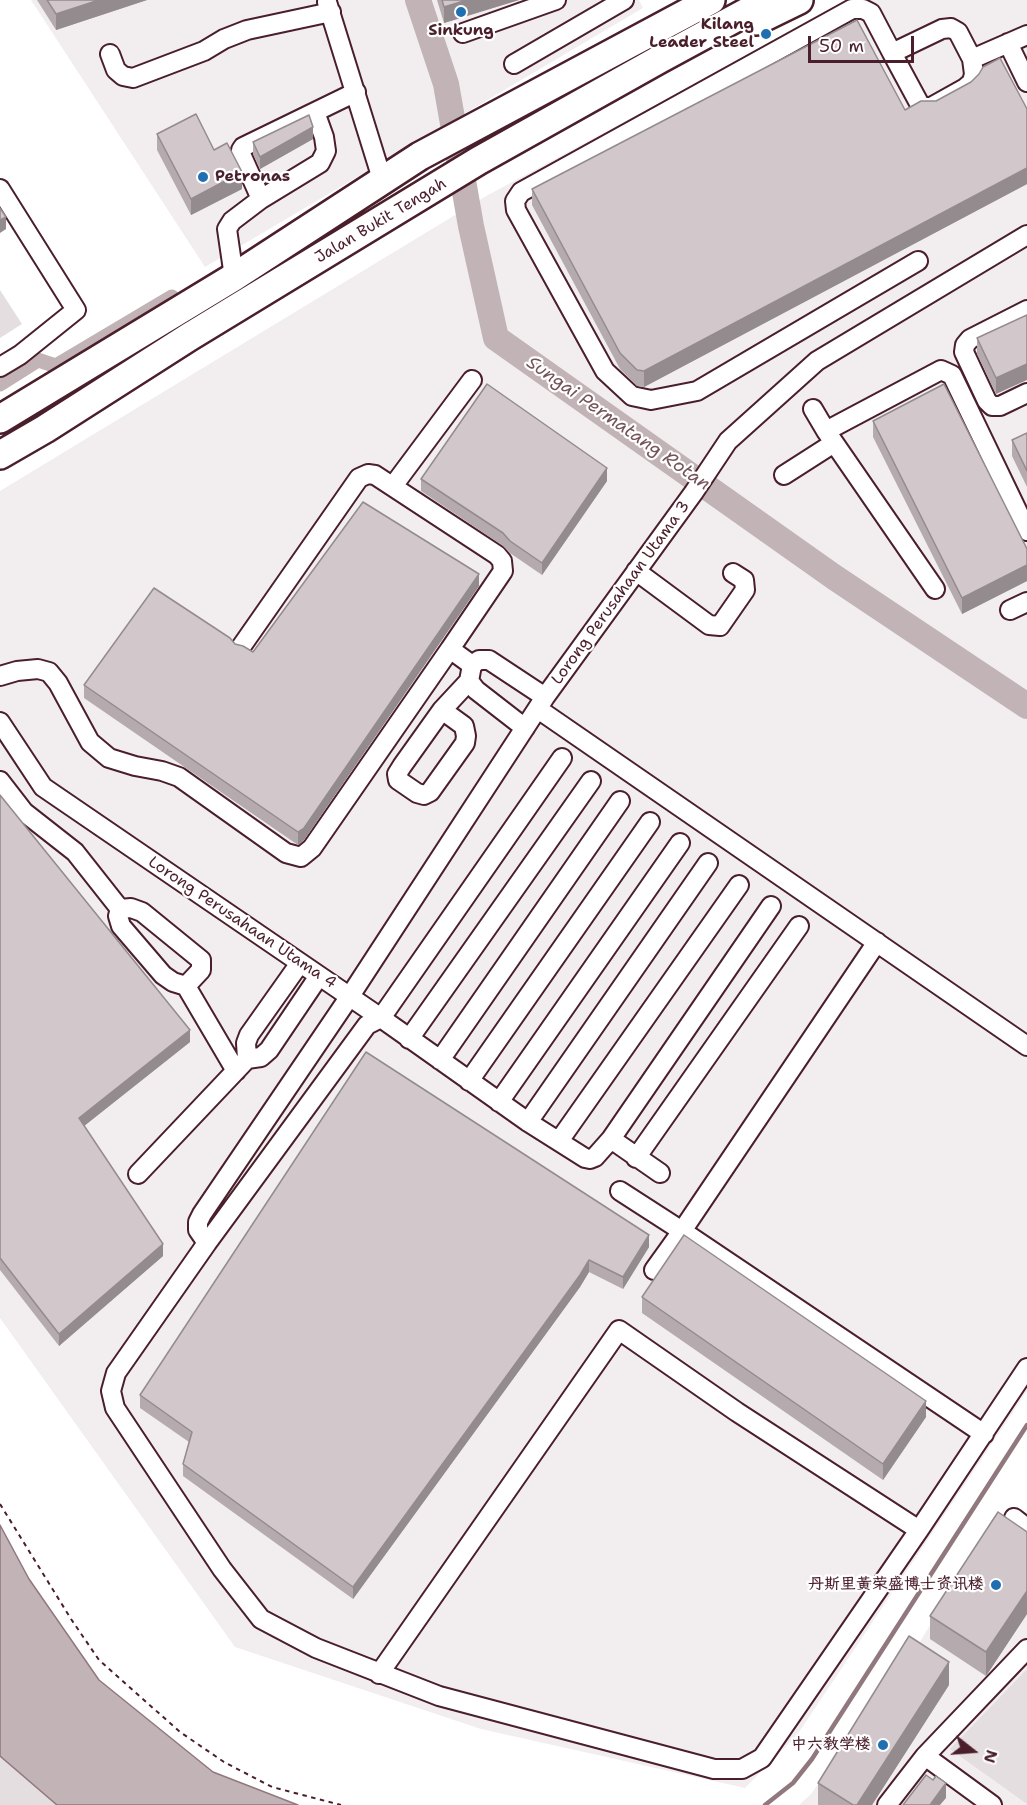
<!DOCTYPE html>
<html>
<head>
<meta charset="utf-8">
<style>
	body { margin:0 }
	#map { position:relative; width:1027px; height:1805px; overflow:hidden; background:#fff; font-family:"Shantell Sans",sans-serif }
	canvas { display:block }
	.north { position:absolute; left:943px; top:1721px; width:60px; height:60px; -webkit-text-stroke:4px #fff; paint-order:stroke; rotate:107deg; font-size:16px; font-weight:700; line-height:24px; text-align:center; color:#4a1f2b }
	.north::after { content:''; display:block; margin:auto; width:21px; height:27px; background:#4a1f2b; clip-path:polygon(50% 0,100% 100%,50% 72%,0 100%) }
	.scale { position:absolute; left:808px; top:36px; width:106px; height:27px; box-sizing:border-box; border:3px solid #4a1f2b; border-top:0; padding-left:8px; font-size:18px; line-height:21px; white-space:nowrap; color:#4a1f2b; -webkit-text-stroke:4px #fff; paint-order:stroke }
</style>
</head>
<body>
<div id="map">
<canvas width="1027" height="1805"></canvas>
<div class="north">N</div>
<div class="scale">50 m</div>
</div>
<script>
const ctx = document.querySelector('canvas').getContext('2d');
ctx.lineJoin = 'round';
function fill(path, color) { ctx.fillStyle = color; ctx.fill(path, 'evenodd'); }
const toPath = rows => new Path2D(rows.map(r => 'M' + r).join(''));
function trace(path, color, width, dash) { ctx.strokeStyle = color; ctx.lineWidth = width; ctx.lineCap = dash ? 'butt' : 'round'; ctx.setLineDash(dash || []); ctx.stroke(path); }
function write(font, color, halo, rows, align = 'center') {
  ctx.font = font + ' "Shantell Sans","LXGW WenKai TC",sans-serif'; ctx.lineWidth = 4.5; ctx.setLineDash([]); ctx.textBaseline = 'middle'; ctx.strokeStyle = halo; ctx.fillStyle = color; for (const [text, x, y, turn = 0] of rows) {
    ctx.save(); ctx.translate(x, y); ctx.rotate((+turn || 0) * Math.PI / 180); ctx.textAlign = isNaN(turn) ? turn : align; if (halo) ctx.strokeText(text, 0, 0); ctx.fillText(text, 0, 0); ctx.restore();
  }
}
const built = toPath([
	[31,0,639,0,643,8,205,267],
	[851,0,1027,0,1027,1391,797,1735,745,1788,481,1729,235,1647,0,1318,0,491,488,195],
	[996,1516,1027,1539,1027,1805,799,1805,811,1794,909,1660]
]);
const green = toPath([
	[0,290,22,324,0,338],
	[1027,1669,1027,1804,950,1749],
	[0,1756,57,1805,0,1805]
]);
const water = toPath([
	[0,1525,29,1579,99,1680,213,1772,298,1805,57,1805,0,1756,0,1525]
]);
const stream = toPath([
	[765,1805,793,1783,812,1759,1027,1425]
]);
const canal = toPath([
	[0,384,38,360,56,366,172,297]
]);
const river = toPath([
	[418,0,446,84,471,226,496,338,834,577,1027,706]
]);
const path = toPath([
	[0,1504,71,1619,99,1660,180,1732,224,1762,272,1787,341,1805]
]);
const minor = toPath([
	[327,2,382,179],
	[463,33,556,0],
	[1008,43,1027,82],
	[892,53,919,103,923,107,931,107,965,88,972,82,974,74,972,59],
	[110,54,116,70,123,76,133,78,204,51,224,39,247,30,331,12],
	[514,64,624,0],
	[0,189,76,310,20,355,0,367],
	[261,199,320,163,326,151,324,137,315,112],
	[918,261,697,391,651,400,632,396,605,371,516,210,515,201,521,192,852,9,863,9,871,13,892,53,942,29,951,28,958,32,972,59,1027,35],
	[234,277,227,229,232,221,261,199,241,154,241,150,243,147,356,92],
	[1027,310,970,339,965,345,964,352,987,401,992,406,1000,406,1027,393],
	[813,409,826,431,941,370,952,375,1027,531],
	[826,431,935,589],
	[784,475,834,443],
	[393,486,472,380],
	[636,571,709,625,720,626,745,590,744,580,733,573],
	[1010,610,1027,602],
	[241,647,359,478,368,474,375,475,497,555,502,561,503,571,450,649,472,665],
	[0,676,17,671,38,669,49,672,58,683,90,742,109,758,135,766,162,771,179,777,286,853,301,857,312,848,450,649],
	[469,681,476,690,525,728],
	[538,709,1027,1046],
	[442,710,464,726,466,736,465,743,430,792,424,795,417,793,398,780,397,774,402,766,442,710,469,681,472,665,479,660,489,660,545,697],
	[0,722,43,787,381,1018,562,758],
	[0,781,24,812,75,852,120,909,118,916,121,926,163,975,173,982,186,986,236,1071],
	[771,906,611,1139,595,1157,590,1159,585,1158,528,1122,381,1018,367,1025,207,1243,116,1373,111,1391,115,1408,222,1569,261,1619,316,1648,439,1696,714,1769,742,1769,762,1758,919,1530,1027,1368],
	[120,909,131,908,142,912,201,960,201,970,186,986],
	[877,942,682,1231,984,1434],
	[409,1039,591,781],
	[247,1059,246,1043,249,1035,300,963],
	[440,1060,620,801],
	[469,1081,650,822],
	[499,1102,680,843],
	[528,1122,708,863],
	[611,1139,660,1173],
	[559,1141,739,885],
	[636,1158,799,926],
	[138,1174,247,1059,261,1057,269,1050,319,976],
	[620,1191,682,1231,654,1270],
	[207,1243,198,1230,198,1222,202,1214,350,996,545,697,694,492,728,441,817,361,1027,235],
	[1014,1518,1027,1528],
	[379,1674,619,1330,737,1412,919,1530],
	[925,1756,992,1805],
	[887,1805,925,1756,1027,1649]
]);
const highway = toPath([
	[756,21,799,0],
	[0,419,234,277,420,156,711,0],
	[0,455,45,429,189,337,478,161,660,59,769,0]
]);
const wall = toPath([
	[37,0,147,0,56,30],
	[437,0,519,0,444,23],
	[1027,109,1027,184,644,387,637,386,620,369,532,205,532,189,905,110],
	[157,134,242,189,191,215,157,150],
	[313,139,260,169,253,154,253,142],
	[1027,315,996,394,977,354,977,338],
	[873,421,1027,549,1027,581,962,614,873,437],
	[1027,433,1027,487,1012,456,1012,440],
	[421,479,607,481,542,575,510,553,503,546,421,491],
	[479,586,304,840,298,845,84,698,84,685,235,644,253,652],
	[0,795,190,1042,84,1126,163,1256,59,1346,0,1270],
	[366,1052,649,1247,623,1289,589,1272,580,1287,353,1599,183,1476,183,1464,189,1442,140,1408,140,1395],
	[642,1297,926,1417,883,1480,642,1313],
	[1027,1532,1027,1614,986,1676,930,1639,930,1616],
	[949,1685,872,1805,818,1805,818,1783]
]);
const shadedWall = toPath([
	[99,0,147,0,56,30,56,14],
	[467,0,519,0,444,23,444,7],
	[313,127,313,139,260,169,260,157],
	[1027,168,1027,184,644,387,644,371],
	[242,172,242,189,191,215,191,199],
	[6,217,6,229,0,233,0,220],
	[1027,364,1027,380,996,394,996,378],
	[607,468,607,481,542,575,542,563],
	[1027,565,1027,581,962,614,962,598],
	[479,574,479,586,304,840,298,845,298,832],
	[190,1030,190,1042,79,1130,79,1118],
	[649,1235,649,1247,623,1289,623,1277],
	[163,1244,163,1256,59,1346,59,1334],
	[589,1260,589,1272,580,1287,353,1599,353,1587],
	[926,1401,926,1417,883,1480,883,1464],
	[1027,1591,1027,1614,986,1676,986,1652],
	[949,1662,949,1685,872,1805,857,1805],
	[946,1783,946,1798,940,1805,930,1805]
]);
const building = toPath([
	[47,0,99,0,56,14,47,0],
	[442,0,467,0,444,7,442,0],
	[857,20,905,110,921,101,936,101,971,82,979,74,983,67,1000,58,1027,109,1027,168,644,371,637,370,620,353,532,189,857,20],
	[196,114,214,150,227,143,242,172,191,199,157,134,196,114],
	[309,115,313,127,260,157,253,142,309,115],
	[0,208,6,217,0,220,0,208],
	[1027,315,1027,364,996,378,977,338,1027,315],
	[487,384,607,468,542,563,510,541,503,533,421,479,487,384],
	[944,384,1027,549,1027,565,962,598,873,421,944,384],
	[1027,433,1027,471,1012,440,1027,433],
	[363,502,479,574,304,828,298,832,84,685,154,588,230,638,235,644,243,646,253,652,363,502],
	[0,795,190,1030,79,1118,163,1244,59,1334,0,1258,0,795],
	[366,1052,649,1235,623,1277,589,1260,580,1275,353,1587,183,1464,192,1432,140,1395,366,1052],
	[684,1235,926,1401,883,1464,642,1297,684,1235],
	[998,1512,1027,1532,1027,1591,986,1652,930,1616,998,1512],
	[909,1636,949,1662,857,1805,853,1805,818,1783,909,1636],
	[926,1775,933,1780,936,1776,946,1783,930,1805,903,1805,926,1775]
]);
const markers = [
	[461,12,6,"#1f6fb2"],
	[766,34,6,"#1f6fb2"],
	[203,177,6,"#1f6fb2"],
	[996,1585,6,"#1f6fb2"],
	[883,1745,6,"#1f6fb2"]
];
const poiNames = [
	["Kilang",754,25],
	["Leader Steel",754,43],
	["Sinkung",461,31,"center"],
	["Petronas",215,177,"left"],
	["丹斯里黄荣盛博士资讯楼",984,1585],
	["中六教学楼",871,1745]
];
const streetNames = [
	["Jalan Bukit Tengah",381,221,-31],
	["Lorong Perusahaan Utama 3",621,593,-54],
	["Lorong Perusahaan Utama 4",242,923,34]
];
const waterNames = [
	["Sungai Permatang Rotan",618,424,35]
];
fill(built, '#f2eeef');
fill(green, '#e5dee0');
fill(water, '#c1b3b6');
trace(water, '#91787e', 1.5);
trace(stream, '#91787e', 4.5);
trace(canal, '#c1b3b6', 15);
trace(river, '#c1b3b6', 26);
trace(minor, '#4a1f2b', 22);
trace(highway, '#4a1f2b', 32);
trace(path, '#4a1f2b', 2, [4.5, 4.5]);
trace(minor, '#fff', 18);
trace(highway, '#fff', 27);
fill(wall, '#b5abaf');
fill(shadedWall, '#938b8e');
fill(building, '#d2c7cb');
trace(building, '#938b8e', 1.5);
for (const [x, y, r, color] of markers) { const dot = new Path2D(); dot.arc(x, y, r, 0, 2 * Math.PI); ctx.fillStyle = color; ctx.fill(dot); trace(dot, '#fff', 2); }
write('bold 16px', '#4a1f2b', '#fff', poiNames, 'right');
write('16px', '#4a1f2b', '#fff', streetNames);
write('italic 18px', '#74535c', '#fff', waterNames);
</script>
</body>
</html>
